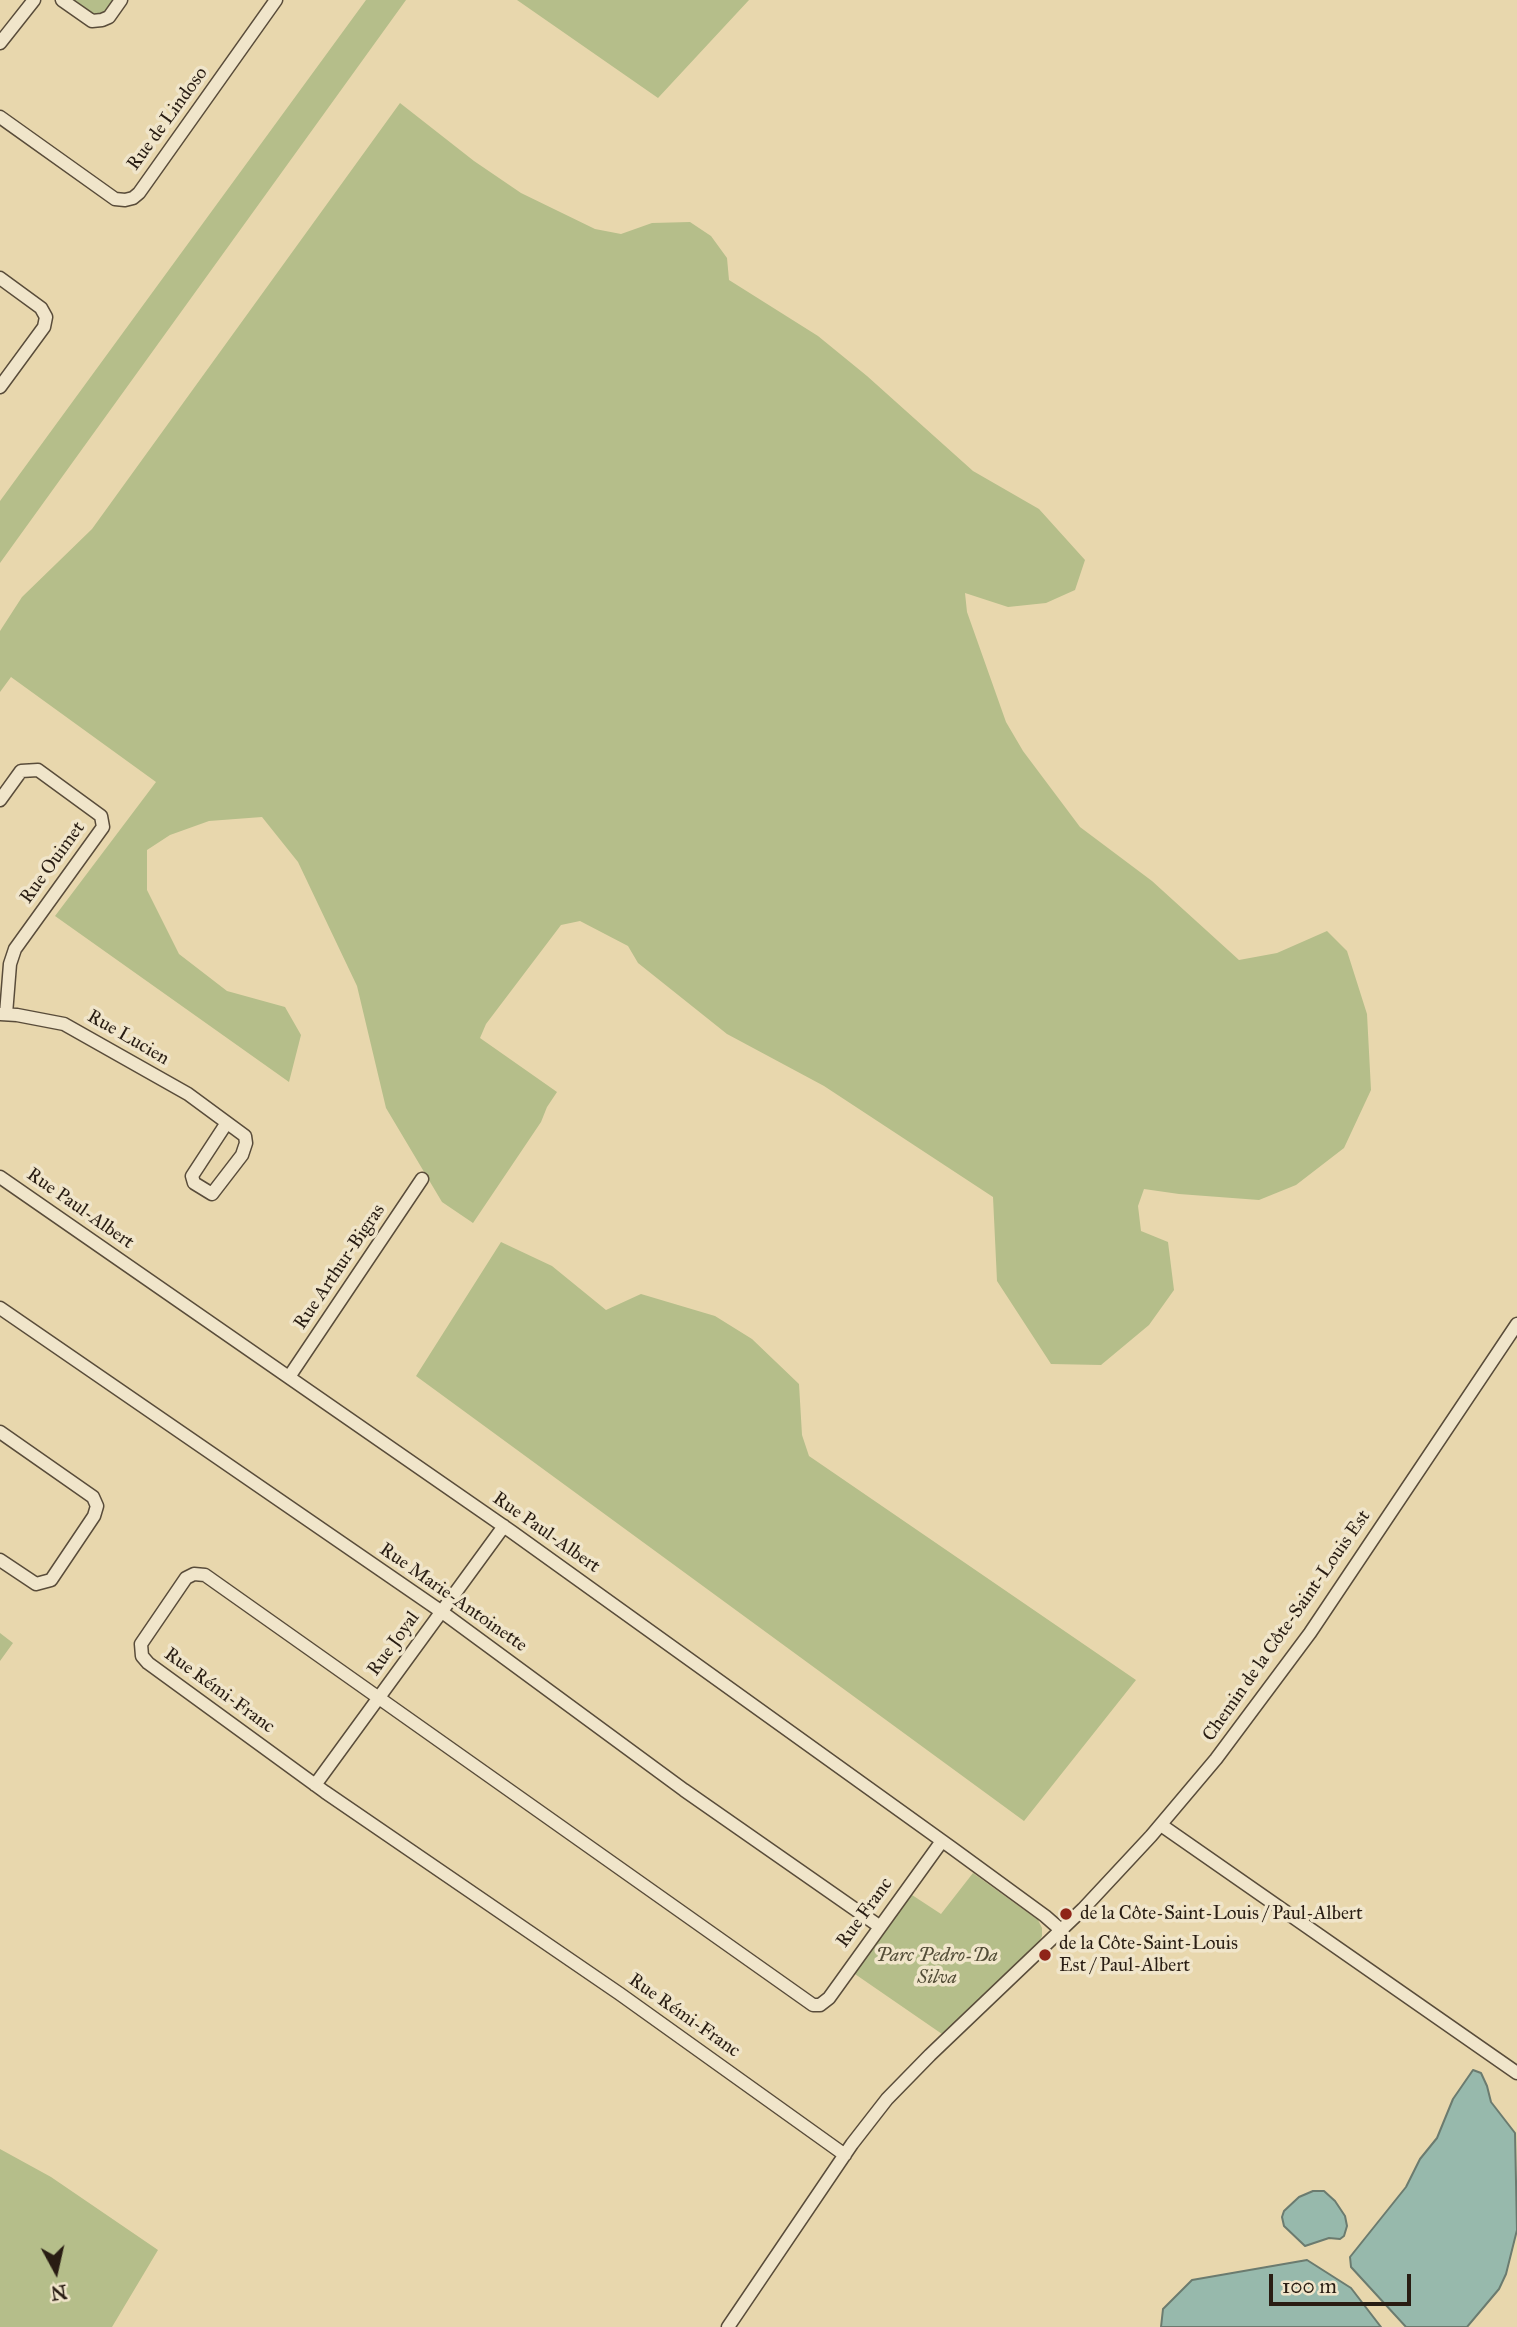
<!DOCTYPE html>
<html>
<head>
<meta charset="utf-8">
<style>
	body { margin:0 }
	#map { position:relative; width:1517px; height:2327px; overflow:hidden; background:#e8d7ad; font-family:"IM FELL Great Primer",serif }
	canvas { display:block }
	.north { position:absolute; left:21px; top:2236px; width:70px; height:70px; -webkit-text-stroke:5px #f0e5ca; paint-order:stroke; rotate:172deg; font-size:19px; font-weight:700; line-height:28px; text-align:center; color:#291d13 }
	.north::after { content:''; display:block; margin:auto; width:24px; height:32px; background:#291d13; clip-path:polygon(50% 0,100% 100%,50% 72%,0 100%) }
	.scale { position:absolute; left:1269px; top:2274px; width:142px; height:32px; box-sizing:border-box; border:4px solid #291d13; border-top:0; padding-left:9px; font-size:21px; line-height:24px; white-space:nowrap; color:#291d13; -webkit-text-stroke:5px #f0e5ca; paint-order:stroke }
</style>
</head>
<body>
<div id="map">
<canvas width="1517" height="2327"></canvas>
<div class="north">N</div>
<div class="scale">100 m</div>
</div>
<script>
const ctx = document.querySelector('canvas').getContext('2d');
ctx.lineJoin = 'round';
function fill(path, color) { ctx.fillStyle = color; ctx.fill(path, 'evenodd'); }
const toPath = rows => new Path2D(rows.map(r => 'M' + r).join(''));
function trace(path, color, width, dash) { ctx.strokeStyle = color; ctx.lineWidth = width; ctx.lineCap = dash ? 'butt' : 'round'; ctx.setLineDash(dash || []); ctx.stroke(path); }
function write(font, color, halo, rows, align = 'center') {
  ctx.font = font + ' "IM FELL Great Primer",serif'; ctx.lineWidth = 7; ctx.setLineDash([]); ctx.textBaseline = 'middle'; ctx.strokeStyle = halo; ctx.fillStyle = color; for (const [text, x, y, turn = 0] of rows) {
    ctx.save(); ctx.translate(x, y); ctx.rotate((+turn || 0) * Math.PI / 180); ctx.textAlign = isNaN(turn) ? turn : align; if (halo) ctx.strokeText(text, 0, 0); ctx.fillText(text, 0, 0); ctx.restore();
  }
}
const green = toPath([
	[62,0,121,0,102,20],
	[366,0,406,0,0,563,0,501],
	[517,0,749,0,658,98],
	[400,103,474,161,521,193,595,229,621,234,652,223,690,222,711,236,727,258,729,280,818,336,867,376,973,471,1039,509,1085,560,1075,590,1046,603,1008,607,965,593,967,612,1006,722,1023,751,1080,827,1152,881,1239,960,1277,953,1327,931,1347,951,1367,1014,1371,1090,1344,1148,1296,1185,1259,1200,1179,1194,1144,1189,1138,1206,1141,1231,1168,1242,1174,1290,1149,1325,1101,1365,1051,1364,997,1281,993,1197,824,1086,727,1034,638,963,628,946,580,921,561,925,486,1024,480,1038,557,1092,547,1107,541,1122,473,1223,442,1202,386,1108,357,986,298,862,262,817,209,821,170,835,147,850,147,890,179,954,227,991,285,1007,301,1035,289,1082,55,916,156,782,11,677,0,692,0,631,22,597,92,529],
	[501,1242,552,1266,606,1310,641,1294,715,1316,752,1339,799,1384,802,1435,809,1456,1136,1680,1024,1821,416,1376],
	[0,1633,13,1643,0,1661],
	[973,1873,1038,1920,1042,1928,1042,1936,1038,1944,942,2034,852,1972,909,1893,941,1914],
	[0,2149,51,2177,158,2250,112,2327,0,2327]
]);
const water = toPath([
	[1473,2070,1481,2073,1487,2086,1491,2102,1515,2133,1517,2230,1506,2274,1499,2289,1467,2327,1406,2327,1351,2267,1350,2257,1406,2187,1420,2159,1437,2138,1453,2099,1473,2070],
	[1313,2191,1324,2191,1335,2201,1345,2216,1347,2226,1344,2236,1340,2239,1329,2238,1305,2246,1284,2226,1282,2217,1284,2211,1299,2197,1313,2191],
	[1307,2260,1351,2288,1381,2327,1161,2327,1163,2309,1192,2280,1307,2260]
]);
const minor = toPath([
	[62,0,92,21,102,20,109,17,121,0],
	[0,43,34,0],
	[0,117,115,199,125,200,133,198,139,193,276,0],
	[0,278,41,308,46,317,44,327,0,387],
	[0,800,21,771,38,770,101,816,103,827,15,949,10,964,6,1014],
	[0,1014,17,1015,64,1024,188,1094,245,1136,246,1143,242,1155,212,1194,194,1183,192,1176,226,1124],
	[0,1177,512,1532,952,1848,1045,1916,1061,1930],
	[0,1308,442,1612,684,1790,879,1926],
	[289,1377,422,1179],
	[0,1432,93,1497,97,1506,94,1516,51,1580,36,1584,0,1560],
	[315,1785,504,1526],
	[1161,1825,1517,2073],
	[845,2155,620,1994,325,1792,148,1663,142,1656,141,1644,186,1578,194,1574,205,1575,813,2005,820,2005,829,1998,942,1841],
	[728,2327,852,2144,887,2099,930,2055,1083,1909,1151,1836,1216,1759,1310,1633,1517,1324]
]);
const markers = [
	[1066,1914,7,"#8f2418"],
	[1045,1955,7,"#8f2418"]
];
const streetNames = [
	["Rue de Lindoso",168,119,-54],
	["Rue Ouimet",53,863,-54],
	["Rue Lucien",128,1038,30],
	["Rue Paul-Albert",80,1209,35],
	["Rue Arthur-Bigras",340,1267,-56],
	["Rue Paul-Albert",546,1533,35],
	["Rue Marie-Antoinette",453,1598,35],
	["Chemin de la Côte-Saint-Louis Est",1287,1626,-55],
	["Rue Joyal",394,1644,-54],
	["Rue Rémi-Franc",219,1691,36],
	["Rue Franc",865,1913,-54],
	["Rue Rémi-Franc",684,2016,35]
];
const poiNames = [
	["de la Côte-Saint-Louis / Paul-Albert",1080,1914],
	["de la Côte-Saint-Louis",1059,1944],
	["Est / Paul-Albert",1059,1966]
];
const parkNames = [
	["Parc Pedro-Da",937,1956],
	["Silva",937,1978]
];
fill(green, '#b5be8a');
fill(water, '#97b9ac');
trace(water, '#6b7b6f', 2);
trace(minor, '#594c3a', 15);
trace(minor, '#f0e5ca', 12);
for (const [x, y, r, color] of markers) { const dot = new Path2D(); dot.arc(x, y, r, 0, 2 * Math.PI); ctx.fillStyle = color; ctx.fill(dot); trace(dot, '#f0e5ca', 2.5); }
write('19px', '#291d13', '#f0e5ca', streetNames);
write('19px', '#291d13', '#f0e5ca', poiNames, 'left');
write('italic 19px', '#534d37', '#f0e5ca', parkNames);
</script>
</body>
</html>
